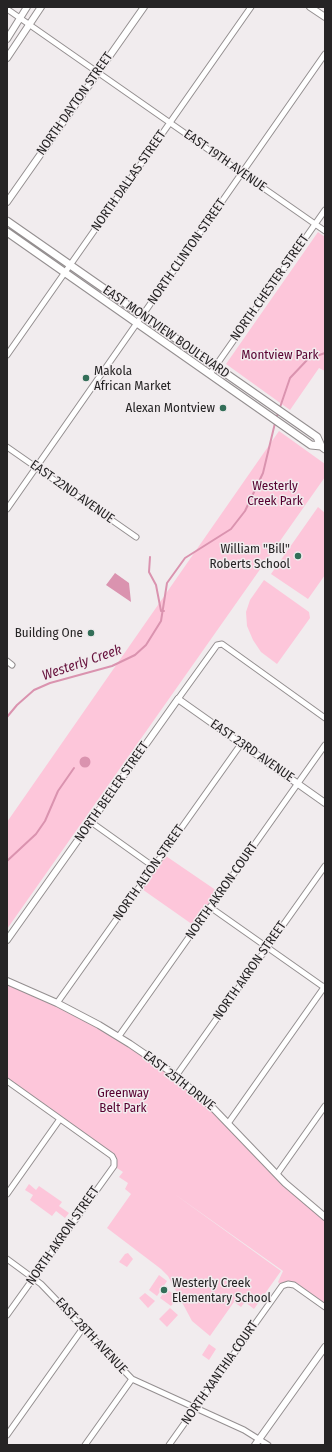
<!DOCTYPE html>
<html>
<head>
<meta charset="utf-8">
<style>
	body { margin:0 }
	#map { position:relative; width:332px; height:1452px; overflow:hidden; background:#f1ecee; font-family:"Fira Sans Condensed",sans-serif }
	canvas { display:block }
	.frame { position:absolute; inset:0; border:8px solid #262425; pointer-events:none }
</style>
</head>
<body>
<div id="map">
<canvas width="332" height="1452"></canvas>
<div class="frame"></div>
</div>
<script>
const ctx = document.querySelector('canvas').getContext('2d');
ctx.lineJoin = 'round';
function fill(path, color) { ctx.fillStyle = color; ctx.fill(path, 'evenodd'); }
const toPath = rows => new Path2D(rows.map(r => 'M' + r).join(''));
function trace(path, color, width, dash) { ctx.strokeStyle = color; ctx.lineWidth = width; ctx.lineCap = dash ? 'butt' : 'round'; ctx.setLineDash(dash || []); ctx.stroke(path); }
function write(font, color, halo, rows, align = 'center') {
  ctx.font = font + ' "Fira Sans Condensed",sans-serif'; ctx.lineWidth = 3; ctx.setLineDash([]); ctx.textBaseline = 'middle'; ctx.strokeStyle = halo; ctx.fillStyle = color; for (const [text, x, y, turn = 0] of rows) {
    ctx.save(); ctx.translate(x, y); ctx.rotate((+turn || 0) * Math.PI / 180); ctx.textAlign = isNaN(turn) ? turn : align; if (halo) ctx.strokeText(text, 0, 0); ctx.fillText(text, 0, 0); ctx.restore();
  }
}
const green = toPath([
	[318,232,325,237,325,371,319,368,290,410,226,364],
	[279,431,325,464,325,477,7,929,7,822],
	[318,507,325,513,325,575,308,599,271,574],
	[264,580,309,612,310,618,277,664,261,652,253,640,247,626,246,612,250,600],
	[163,854,220,893,196,927,139,887],
	[7,981,99,1025,195,1092,277,1174,325,1217,325,1307,294,1285,282,1286,278,1282,283,1271,173,1193,281,1271,254,1309,245,1302,241,1307,234,1302,210,1336,192,1321,168,1276,161,1269,107,1228,131,1194,125,1189,128,1183,119,1177,123,1172,114,1166,114,1160,7,1081],
	[29,1184,36,1190,39,1186,62,1202,59,1206,69,1213,65,1218,56,1211,52,1216,30,1200,33,1195,25,1190],
	[128,1253,133,1259,127,1267,119,1262,125,1254],
	[159,1275,167,1281,157,1296,149,1290],
	[166,1289,174,1294,176,1300,171,1306,160,1298],
	[145,1293,155,1301,148,1308,139,1298],
	[170,1308,178,1315,167,1327,159,1319],
	[209,1344,216,1349,209,1360,202,1355]
]);
const water = toPath([
	[115,573,129,583,131,602,106,585],
	'79.5 762a5.5 5.5 0 1 1 11 0a5.5 5.5 0 1 1-11 0Z'
]);
const stream = toPath([
	[276,419,290,378,308,359,325,353],
	[150,557,149,572,156,585,161,611,164,611],
	[7,717,17,705,34,690,50,683,112,666,135,655,146,645,161,621,167,583,185,558,231,529,245,511,263,473,275,423],
	[7,861,36,834,45,821,58,791,74,768]
]);
const minor = toPath([
	[7,9,325,231],
	[7,355,251,7],
	[210,374,325,210],
	[7,447,136,537],
	[7,509,325,54],
	[7,661,12,665],
	[178,699,217,645,222,644,325,718],
	[91,822,154,867],
	[210,907,325,988],
	[57,1003,241,744],
	[119,1036,325,745],
	[176,1076,325,866],
	[7,1081,112,1156,114,1160,114,1166,7,1315],
	[229,1122,325,986],
	[277,1174,325,1106],
	[7,1194,60,1119],
	[7,1259,41,1284,132,1379,244,1430,268,1445],
	[7,1435,83,1328],
	[85,1445,132,1379],
	[169,1445,282,1286,288,1284,294,1285,325,1307]
]);
const tertiary = toPath([
	[310,7,325,17],
	[7,39,27,7],
	[7,58,41,7],
	[7,202,144,7],
	[7,940,178,699,325,803],
	[7,981,57,1003,99,1025,130,1044,171,1072,212,1107,285,1183,325,1217],
	[255,1445,325,1347]
]);
const secondary = toPath([
	[7,221,317,437,321,446],
	[7,232,311,445,321,446,325,449]
]);
const markers = [
	[86,378,4,"#336e58"],
	[223,408,4,"#336e58"],
	[298,556,4,"#336e58"],
	[91,633,4,"#336e58"],
	[164,1290,4,"#336e58"]
];
const streetNames = [
	["NORTH DAYTON STREET",75,104,-55],
	["EAST 19TH AVENUE",225,161,35],
	["NORTH DALLAS STREET",129,181,-55],
	["NORTH CLINTON STREET",187,252,-55],
	["NORTH CHESTER STREET",270,288,-55],
	["EAST MONTVIEW BOULEVARD",166,332,35],
	["EAST 22ND AVENUE",72,492,35],
	["EAST 23RD AVENUE",252,751,35],
	["NORTH BEELER STREET",112,792,-55],
	["NORTH ALTON STREET",149,873,-55],
	["NORTH AKRON COURT",222,891,-55],
	["NORTH AKRON STREET",250,971,-55],
	["EAST 25TH DRIVE",179,1081,38],
	["NORTH AKRON STREET",63,1236,-55],
	["EAST 28TH AVENUE",91,1336,47],
	["NORTH XANTHIA COURT",220,1373,-55]
];
const parkNames = [
	["Montview Park",280,355],
	["Westerly",275,486],
	["Creek Park",275,501],
	["Greenway",123,1093],
	["Belt Park",123,1108]
];
const poiNames = [
	["Makola",94,371,"left"],
	["African Market",94,386,"left"],
	["Alexan Montview",215,408],
	["William \"Bill\"",290,549],
	["Roberts School",290,564],
	["Building One",83,633],
	["Westerly Creek",172,1283,"left"],
	["Elementary School",172,1298,"left"]
];
const waterNames = [
	["Westerly Creek",82,663,-19]
];
fill(green, '#fdc6da');
fill(water, '#da93af');
trace(stream, '#da93af', 2);
trace(minor, '#948f90', 7);
trace(tertiary, '#948f90', 8);
trace(secondary, '#948f90', 9);
trace(minor, '#fff', 5);
trace(tertiary, '#fff', 6);
trace(secondary, '#fff', 7);
for (const [x, y, r, color] of markers) { const dot = new Path2D(); dot.arc(x, y, r, 0, 2 * Math.PI); ctx.fillStyle = color; ctx.fill(dot); trace(dot, '#f1ecee', 1.5); }
write('13px', '#262425', '#f1ecee', streetNames);
write('13px', '#560030', '#f1ecee', parkNames);
write('13px', '#262425', '#f1ecee', poiNames, 'right');
write('italic 14px', '#67133e', '#f1ecee', waterNames);
</script>
</body>
</html>
